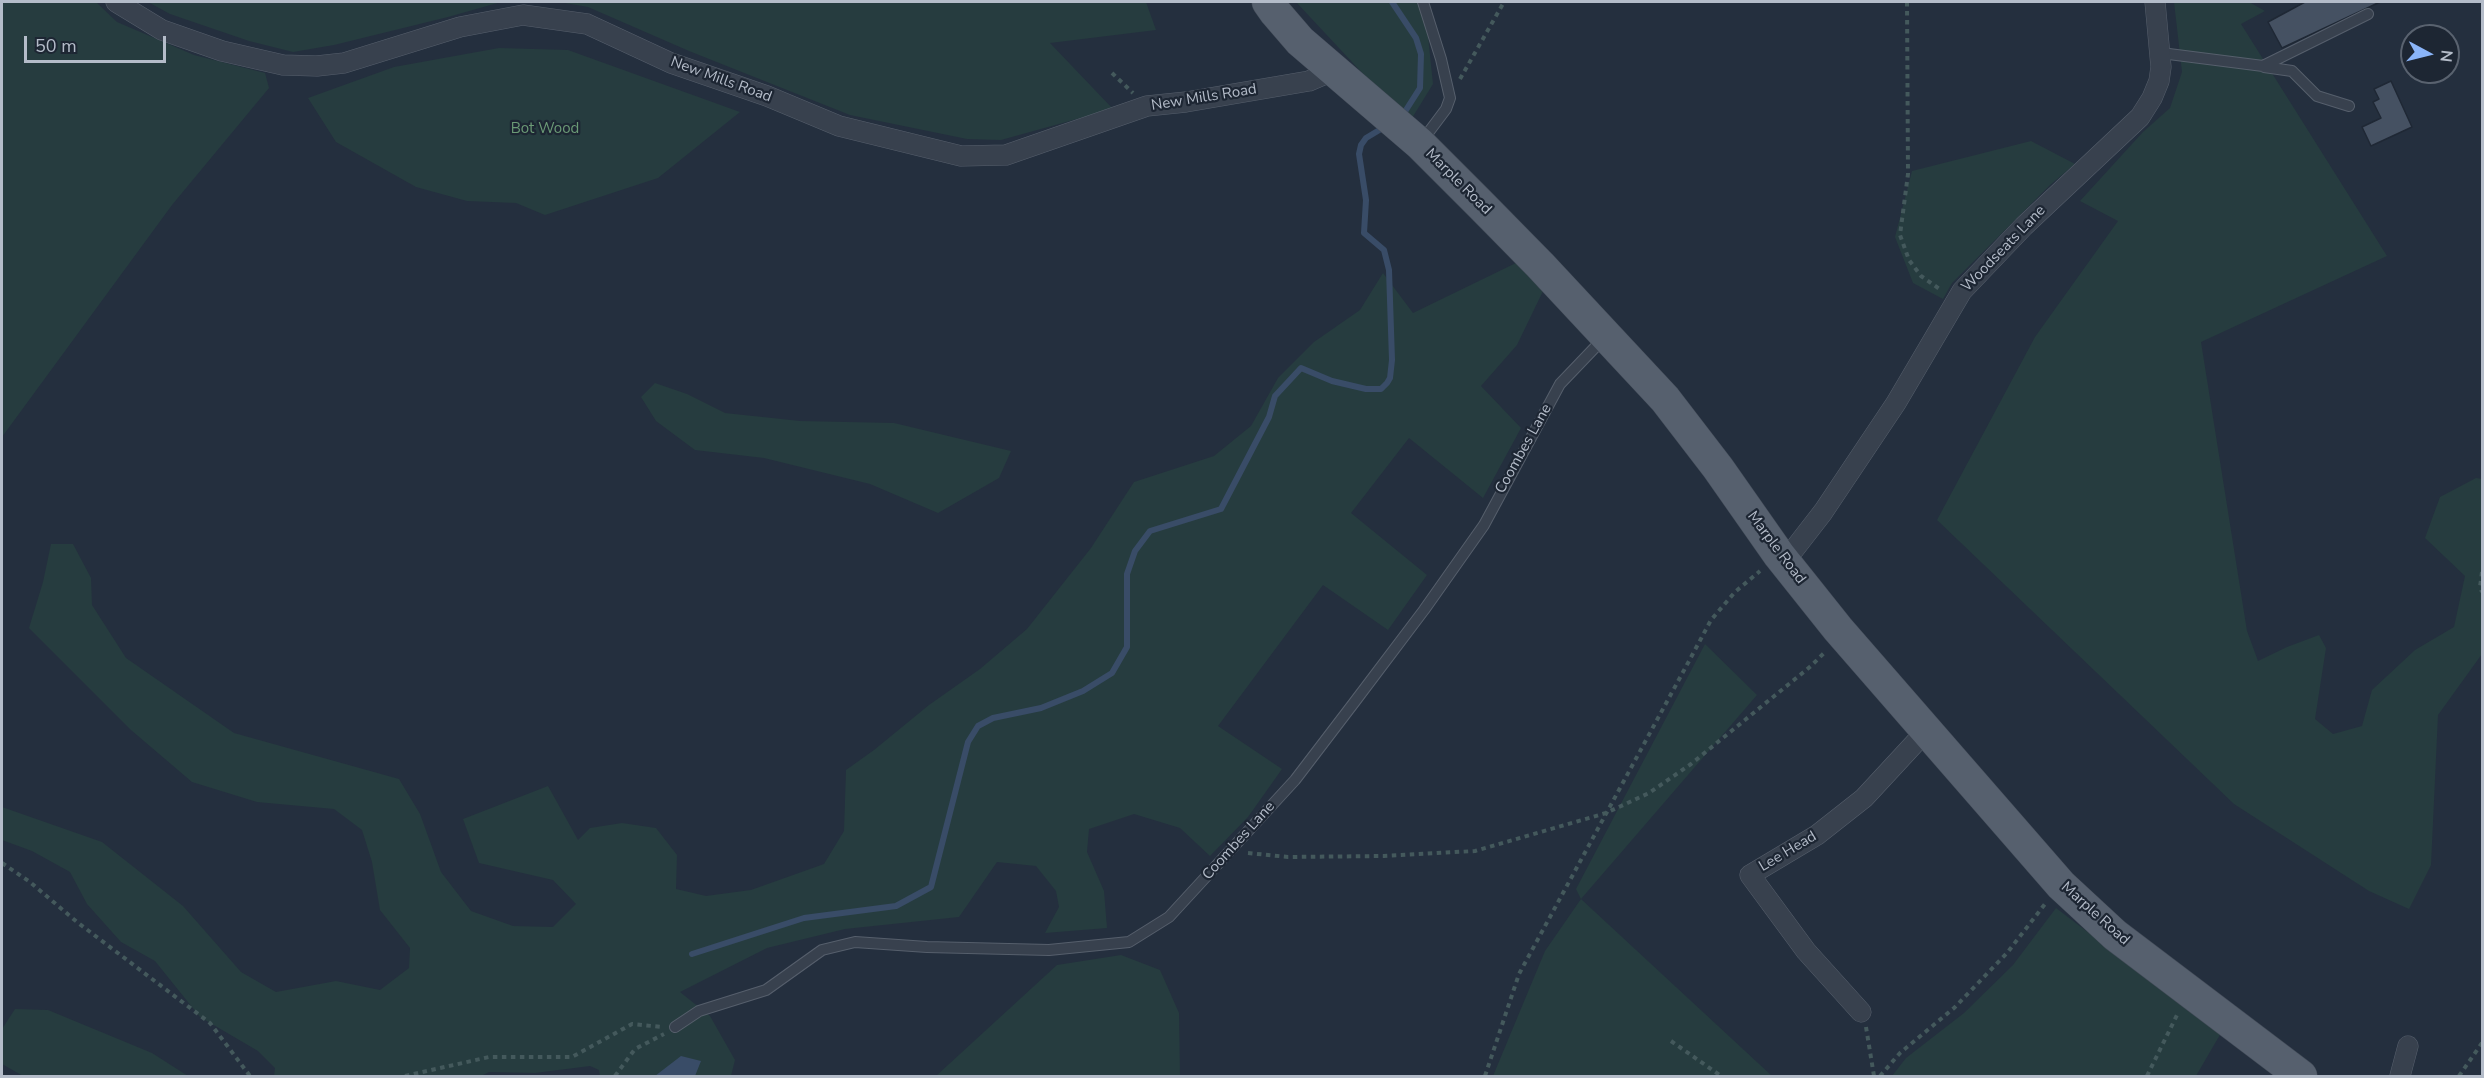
<!DOCTYPE html>
<html>
<head>
<meta charset="utf-8">
<style>
	body { margin:0 }
	#map { position:relative; width:2484px; height:1078px; overflow:hidden; background:#242f3e; font-family:"Nunito Sans",sans-serif }
	canvas { display:block }
	.frame { position:absolute; inset:0; border:3px solid #b4bcc9; pointer-events:none }
	.north { position:absolute; left:2400px; top:24px; width:60px; height:60px; box-sizing:border-box; background:#1d2633; border:2px solid #59626f; border-radius:50%; rotate:97deg; font-size:16px; font-weight:700; line-height:24px; text-align:center; color:#b4bcc9 }
	.north::after { content:''; display:block; margin:auto; width:21px; height:27px; background:#8ab4f8; clip-path:polygon(50% 0,100% 100%,50% 72%,0 100%) }
	.scale { position:absolute; left:24px; top:36px; width:142px; height:27px; box-sizing:border-box; border:3px solid #b4bcc9; border-top:0; padding-left:8px; font-size:18px; line-height:21px; white-space:nowrap; color:#b4bcc9; -webkit-text-stroke:4px #1d2633; paint-order:stroke }
</style>
</head>
<body>
<div id="map">
<canvas width="2484" height="1078"></canvas>
<div class="frame"></div>
<div class="north">N</div>
<div class="scale">50 m</div>
</div>
<script>
const ctx = document.querySelector('canvas').getContext('2d');
ctx.lineJoin = 'round';
function fill(path, color) { ctx.fillStyle = color; ctx.fill(path, 'evenodd'); }
const toPath = rows => new Path2D(rows.map(r => 'M' + r).join(''));
function trace(path, color, width, dash) { ctx.strokeStyle = color; ctx.lineWidth = width; ctx.lineCap = dash ? 'butt' : 'round'; ctx.setLineDash(dash || []); ctx.stroke(path); }
function write(font, color, halo, rows, align = 'center') {
  ctx.font = font + ' "Nunito Sans",sans-serif'; ctx.lineWidth = 4.5; ctx.setLineDash([]); ctx.textBaseline = 'middle'; ctx.strokeStyle = halo; ctx.fillStyle = color; for (const [text, x, y, turn = 0] of rows) {
    ctx.save(); ctx.translate(x, y); ctx.rotate((+turn || 0) * Math.PI / 180); ctx.textAlign = isNaN(turn) ? turn : align; if (halo) ctx.strokeText(text, 0, 0); ctx.fillText(text, 0, 0); ctx.restore();
  }
}
const green = toPath([
	[2,2,96,2,117,22,194,55,265,73,269,88,172,205,2,437],
	[148,2,501,2,448,17,334,45,293,52,249,41,170,14],
	[559,2,1146,2,1156,30,1050,43,1113,109,1001,140,967,139,850,115,689,51,588,7],
	[1296,2,1430,2,1425,7,1433,84,1409,123],
	[2174,2,2249,2,2265,11,2241,24,2387,256,2201,342,2247,631,2258,661,2287,647,2319,635,2326,648,2315,719,2333,734,2362,726,2372,690,2415,650,2454,627,2465,576,2425,538,2440,497,2476,478,2482,479,2482,654,2438,715,2431,865,2409,909,2369,891,2234,804,1937,520,2035,337,2118,221,2080,201,2143,132,2170,108,2182,72],
	[499,48,568,50,740,112,658,178,545,215,516,203,467,201,416,187,336,142,308,98,394,67],
	[2031,141,2075,164,2050,185,1952,283,1943,299,1913,283,1895,237,1912,171],
	[1518,262,1544,289,1517,345,1481,386,1521,428,1483,498,1409,438,1351,513,1427,575,1388,630,1323,585,1218,726,1282,769,1248,817,1210,856,1180,828,1134,814,1089,829,1087,852,1104,891,1107,928,1045,933,1059,907,1056,891,1036,866,997,862,959,917,845,929,767,948,680,992,710,1016,735,1060,731,1076,600,1076,599,1070,590,1066,535,1073,489,1072,481,1076,274,1076,275,1068,258,1051,200,1017,155,961,121,942,87,904,70,872,32,851,2,840,2,807,102,842,183,906,241,972,276,992,336,981,380,990,409,968,410,948,380,910,372,862,362,830,334,809,257,802,192,782,131,730,29,628,43,582,51,544,73,544,91,578,92,605,126,658,234,733,399,779,420,814,441,872,471,911,513,926,553,927,576,904,553,880,479,863,463,819,548,786,578,840,590,828,622,823,656,828,677,855,676,889,706,896,751,890,824,864,844,831,846,770,874,750,929,705,980,669,1027,629,1091,548,1134,482,1214,456,1251,426,1278,378,1314,342,1360,310,1383,273,1413,313],
	[655,383,687,394,725,413,800,421,894,423,1011,451,999,478,938,513,870,484,764,458,695,450,656,421,641,397],
	[1705,644,1757,695,1581,899,1772,1076,1493,1076,1545,951,1581,899,1576,889],
	[2056,908,2221,1033,2196,1076,1892,1076,1906,1058,1964,1013,2013,965],
	[1121,955,1160,970,1179,1013,1180,1076,936,1076,1057,965],
	[15,1009,48,1010,152,1053,188,1076,23,1076,2,1064,2,1029]
]);
const water = toPath([
	[681,1056,701,1061,695,1076,655,1076]
]);
const stream = toPath([
	[1392,2,1416,38,1421,54,1420,88,1406,110,1401,114],
	[692,954,804,918,896,906,931,887,968,742,978,726,993,718,1041,708,1083,691,1112,673,1127,647,1127,574,1135,551,1150,531,1221,509,1269,417,1275,396,1301,368,1332,381,1366,389,1381,389,1387,383,1390,378,1392,360,1389,270,1384,250,1364,233,1366,200,1359,154,1361,145,1366,138,1386,126]
]);
const building = toPath([
	[2305,2,2380,2,2282,48,2268,22,2305,2],
	[2391,81,2412,127,2371,146,2362,127,2381,118,2373,102,2379,99,2374,89,2391,81]
]);
const path = toPath([
	[1907,2,1908,174,1900,235,1909,260,1921,276,1941,290],
	[1112,73,1133,93],
	[1460,79,1504,2],
	[2482,572,2480,587,2482,592],
	[1248,853,1288,857,1384,856,1475,851,1606,813,1649,793,1691,764,1811,666,1825,652],
	[2,863,30,882,77,922,210,1023,250,1076],
	[1866,1027,1874,1076],
	[1671,1041,1721,1076],
	[405,1076,489,1057,572,1057,632,1024,662,1027],
	[615,1076,635,1049,664,1034],
	[1485,1076,1519,974,1689,661,1711,620,1735,592,1760,571],
	[1880,1076,1900,1053,1954,1008,2007,953,2045,904],
	[2147,1076,2178,1013],
	[2459,1076,2482,1043]
]);
const lane = toPath([
	[2161,53,2263,66,2368,14],
	[2264,67,2292,71,2317,96,2349,106],
	[1422,141,1446,109,1450,98,1441,59,1423,2],
	[675,1027,699,1011,766,990,822,950,855,942,927,947,1049,950,1129,942,1169,917,1295,780,1353,704,1424,610,1484,525,1560,384,1604,338]
]);
const street = toPath([
	[116,2,162,30,222,51,283,65,317,66,344,63,460,27,523,15,587,24,671,63,767,96,839,126,961,156,1006,155,1147,106,1186,102,1309,81,1323,75,1331,68],
	[1785,561,1823,512,1896,403,1962,291,2024,226,2140,117,2152,98,2159,81,2161,67,2155,2],
	[1861,1012,1806,951,1750,875,1817,835,1864,798,1926,731],
	[2400,1076,2408,1046]
]);
const primary = toPath([
	[1268,2,1275,12,1300,41,1420,144,1479,203,1540,265,1665,399,1718,468,1779,555,1838,629,2061,885,2115,935,2301,1076]
]);
const streetNames = [
	["New Mills Road",721,80,20],
	["New Mills Road",1204,98,-9],
	["Marple Road",1458,182,45],
	["Woodseats Lane",2004,249,-46],
	["Coombes Lane",1524,449,-61],
	["Marple Road",1776,548,53],
	["Coombes Lane",1239,841,-48],
	["Lee Head",1788,852,-31],
	["Marple Road",2095,914,42]
];
const parkNames = [
	["Bot Wood",545,129]
];
fill(green, '#263c3f');
fill(water, '#394c67');
trace(stream, '#394c67', 6);
fill(building, '#455162');
trace(building, '#1f2835', 1.5);
trace(lane, '#565f6c', 12);
trace(street, '#565f6c', 21);
trace(primary, '#414a57', 33);
trace(path, '#44595c', 4, [4.5, 4.5]);
trace(lane, '#38414e', 10);
trace(street, '#38414e', 20);
trace(primary, '#56606e', 32);
write('15px', '#b4bcc9', '#1d2633', streetNames);
write('15px', '#6b9a76', '#1d2633', parkNames);
</script>
</body>
</html>
